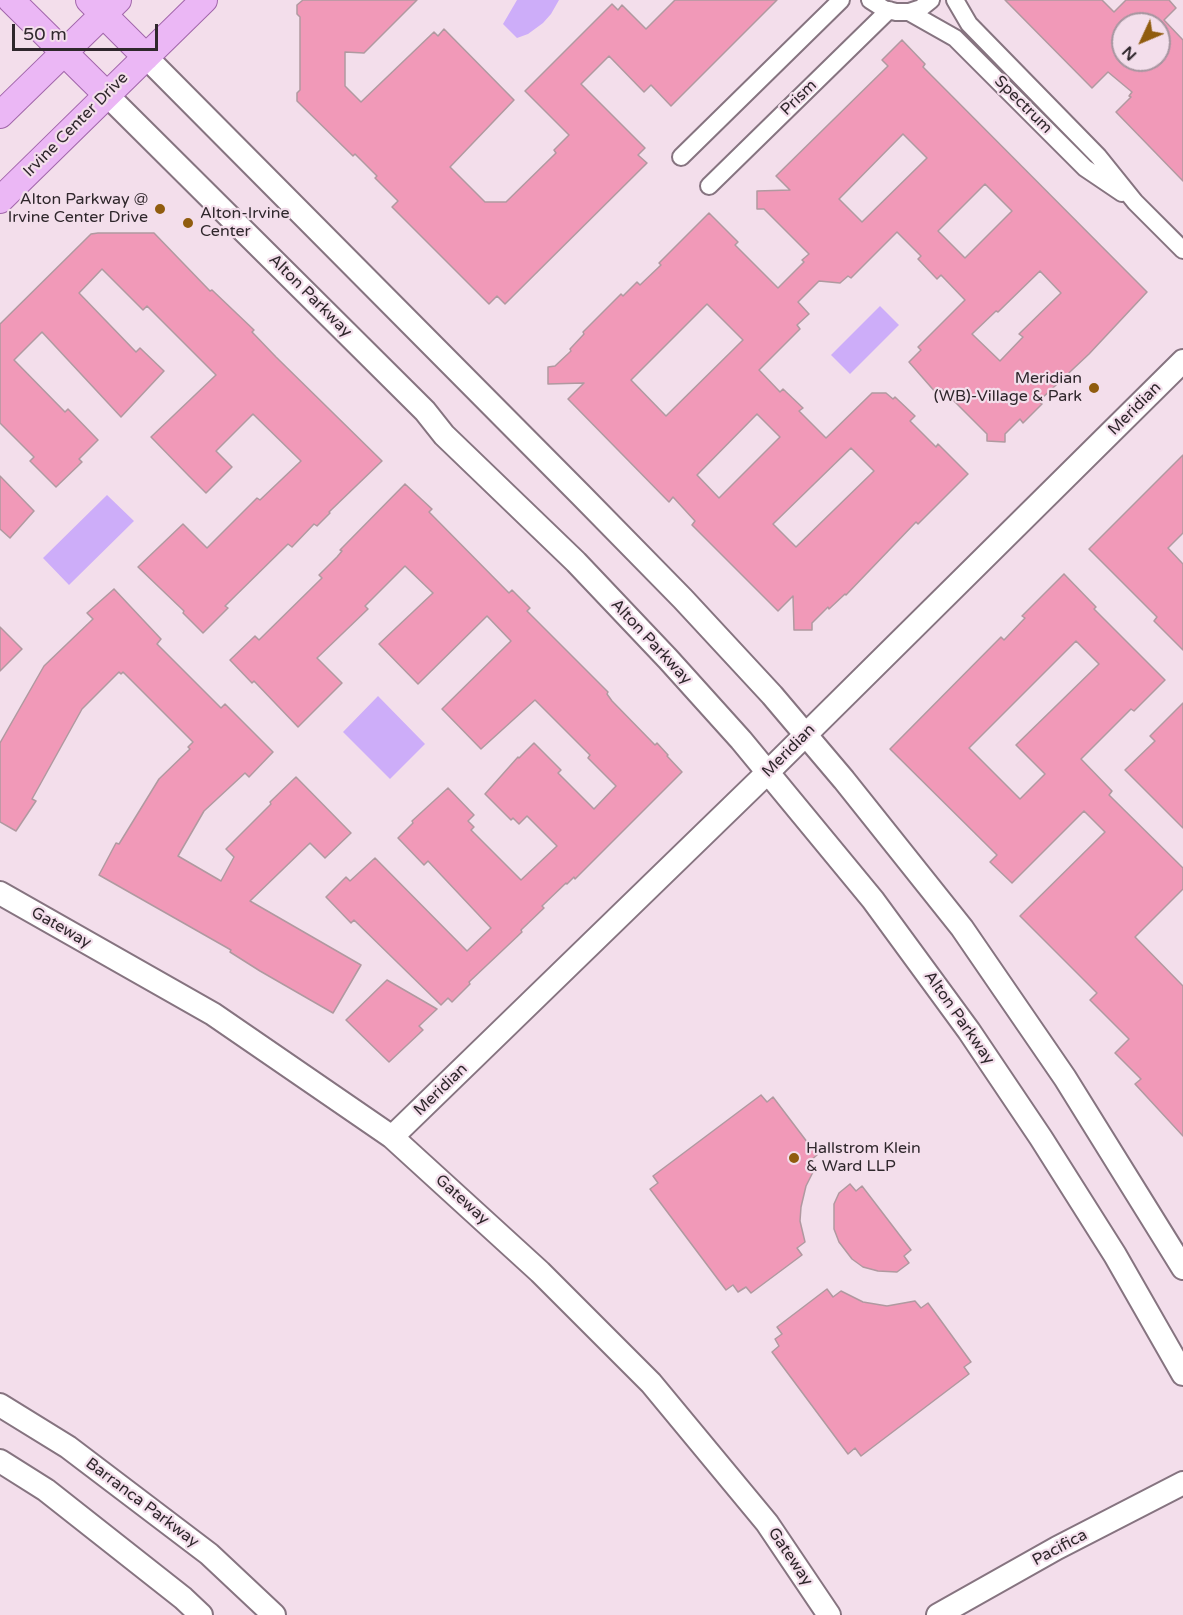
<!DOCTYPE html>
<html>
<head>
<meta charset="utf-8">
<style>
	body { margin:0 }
	#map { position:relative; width:1183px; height:1615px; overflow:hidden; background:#f3deeb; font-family:"Varela Round",sans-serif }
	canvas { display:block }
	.north { position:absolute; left:1111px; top:12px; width:60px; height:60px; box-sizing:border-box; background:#f3deeb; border:2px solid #a5959f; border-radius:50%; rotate:226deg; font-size:16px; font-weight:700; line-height:24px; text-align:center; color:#2f272c }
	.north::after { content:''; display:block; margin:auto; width:21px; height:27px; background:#905c0e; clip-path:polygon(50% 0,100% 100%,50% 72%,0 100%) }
	.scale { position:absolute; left:12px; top:24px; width:146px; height:27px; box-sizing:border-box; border:3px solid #2f272c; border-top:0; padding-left:8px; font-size:18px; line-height:21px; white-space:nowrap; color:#2f272c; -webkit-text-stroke:4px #f3deeb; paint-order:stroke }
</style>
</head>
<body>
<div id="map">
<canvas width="1183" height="1615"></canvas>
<div class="north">N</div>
<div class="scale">50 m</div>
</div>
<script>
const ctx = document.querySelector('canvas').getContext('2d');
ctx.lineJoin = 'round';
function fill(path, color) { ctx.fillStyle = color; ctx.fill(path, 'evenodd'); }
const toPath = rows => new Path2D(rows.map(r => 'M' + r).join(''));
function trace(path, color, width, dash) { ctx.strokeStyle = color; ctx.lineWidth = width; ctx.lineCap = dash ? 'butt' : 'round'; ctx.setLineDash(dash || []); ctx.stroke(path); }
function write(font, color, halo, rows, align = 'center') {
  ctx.font = font + ' "Varela Round",sans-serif'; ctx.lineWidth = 4.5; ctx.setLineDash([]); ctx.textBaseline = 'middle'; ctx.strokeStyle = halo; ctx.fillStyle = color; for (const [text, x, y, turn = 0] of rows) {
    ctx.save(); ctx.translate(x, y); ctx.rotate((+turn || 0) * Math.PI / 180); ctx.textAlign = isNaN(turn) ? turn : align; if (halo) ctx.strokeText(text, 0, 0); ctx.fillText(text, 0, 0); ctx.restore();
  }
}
const water = toPath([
	[517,0,559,0,551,14,543,23,528,34,517,38,503,24],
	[880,306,899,325,850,374,831,355],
	[107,495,134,521,69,585,43,558],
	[378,696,425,744,390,779,343,732]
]);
const building = toPath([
	[303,0,417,0,364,53,345,52,345,86,361,102,434,32,438,36,444,29,514,100,450,167,485,202,506,202,556,153,554,150,569,135,525,91,612,4,618,10,622,5,646,29,675,0,777,0,671,106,651,85,644,92,609,56,581,84,645,148,638,155,647,163,505,304,497,296,489,304,392,207,398,201,375,178,377,176,355,154,353,156,297,101,297,93,300,90,300,17,297,14,297,5,303,0],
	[1005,0,1102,0,1114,12,1126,0,1169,0,1176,8,1164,20,1183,40,1183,181,1116,112,1131,97,1129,96,1132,92,1108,72,1092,88,1005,0],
	[1123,24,1159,24,1159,60,1123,60,1123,24],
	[902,40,925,64,923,67,1147,292,1089,354,1039,401,1042,404,1023,423,1020,419,1005,434,1005,442,987,441,987,434,942,389,937,394,909,362,921,350,918,347,965,300,941,275,937,279,918,259,921,256,897,232,851,278,848,276,840,283,819,281,798,302,809,314,797,325,800,329,759,370,780,392,783,389,803,408,799,411,826,438,872,393,886,393,893,399,895,397,915,416,910,421,936,447,938,444,968,474,918,524,916,522,846,595,845,594,829,609,828,607,812,623,812,630,794,630,793,596,778,611,692,525,695,521,673,497,669,502,568,399,584,383,548,384,548,367,555,366,571,351,570,349,584,334,583,332,621,294,623,296,637,282,640,285,661,265,659,263,709,213,738,242,735,245,778,288,804,262,802,260,809,254,764,209,757,209,757,191,790,190,776,176,888,66,882,60,902,40],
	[903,134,927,158,862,222,839,199,903,134],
	[985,184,1012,211,965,258,938,231,985,184],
	[1040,271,1061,293,1019,334,1023,337,1000,361,972,334,996,311,998,312,1040,271],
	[707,304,743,340,666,416,631,380,707,304],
	[757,414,780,437,719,498,697,475,757,414],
	[851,448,874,471,796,547,773,524,851,448],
	[98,233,154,233,210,291,212,290,254,330,252,332,276,357,382,461,329,512,330,513,317,526,314,524,292,547,288,544,225,606,228,608,203,633,183,613,184,611,138,567,183,524,207,548,257,498,260,500,301,461,253,414,216,451,232,467,206,493,189,476,151,437,216,375,147,306,143,310,102,269,79,293,136,352,140,348,164,371,121,417,42,332,14,360,65,412,68,409,98,440,79,459,82,462,56,487,30,461,34,457,0,423,0,324,91,234,98,233],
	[1183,455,1183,533,1168,548,1183,564,1183,650,1154,621,1157,617,1089,549,1183,455],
	[0,476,34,511,10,538,0,529,0,476],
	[405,484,432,509,429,512,509,593,512,590,530,608,527,611,608,692,607,694,612,701,655,745,657,743,668,755,667,756,682,772,575,879,574,877,567,884,566,883,542,906,544,908,521,930,522,932,469,982,470,984,452,1002,448,998,441,1005,354,920,351,923,326,897,346,877,350,881,375,858,467,951,491,928,428,861,424,865,398,838,413,823,412,821,448,788,474,815,468,821,474,827,471,830,521,880,557,846,527,816,519,824,513,818,511,820,485,794,518,757,519,758,534,743,561,770,558,773,594,809,616,786,588,758,590,755,535,700,481,749,442,709,511,641,487,616,418,684,379,644,433,593,405,566,365,606,368,609,317,658,342,683,298,727,254,681,252,683,230,660,255,636,259,640,322,578,319,575,337,557,342,551,340,550,405,484],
	[1064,574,1096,607,1094,609,1165,680,1134,711,1131,709,1081,759,1112,791,1109,795,1183,868,1183,889,1135,937,1183,986,1183,1136,1135,1084,1141,1079,1115,1053,1129,1039,1090,1000,1097,993,1020,916,1105,832,1084,811,1012,883,990,862,997,855,890,749,1001,637,1004,640,1025,618,1022,616,1064,574],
	[1076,641,1099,664,1016,745,1045,774,1020,799,969,748,1076,641],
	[114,589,161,639,157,644,221,708,225,704,273,752,249,777,245,773,204,811,178,856,221,881,234,857,226,849,271,804,270,802,296,777,351,833,325,858,310,843,250,901,361,965,333,1013,260,971,230,952,231,950,99,875,116,843,119,844,159,779,190,749,188,747,193,742,123,672,121,674,119,672,82,709,32,799,36,801,16,831,0,822,0,743,44,666,93,619,87,613,114,589],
	[0,627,22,649,0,671,0,627],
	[1183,703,1183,828,1125,770,1155,741,1150,736,1183,703],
	[387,980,437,1009,419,1026,423,1030,389,1062,346,1020,387,980],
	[761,1095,767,1102,773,1097,817,1155,810,1161,815,1168,806,1186,801,1207,800,1221,805,1242,797,1248,802,1255,751,1293,746,1287,738,1292,733,1285,726,1290,650,1189,658,1183,653,1176,761,1095],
	[850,1184,856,1191,862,1186,911,1250,904,1256,909,1263,897,1272,878,1271,863,1267,852,1259,839,1242,834,1229,834,1204,839,1193,850,1184],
	[827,1289,833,1297,841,1291,863,1302,887,1306,915,1301,921,1308,928,1303,971,1362,964,1367,969,1374,861,1456,855,1448,848,1454,772,1352,779,1346,775,1339,782,1334,777,1327,827,1289]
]);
const street = toPath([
	[870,0,884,9,896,12,909,12,921,8,931,0],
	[955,0,969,24,1098,156,1135,202,1183,250],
	[909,12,955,38,1085,168,1122,193],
	[681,157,841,0],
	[709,186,889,10]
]);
const secondary = toPath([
	[146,57,581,495,683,599,772,695,844,780,962,928,1065,1078,1183,1268],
	[107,95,425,411,444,435,576,562,668,659,741,740,873,900,969,1031,1041,1138,1115,1255,1183,1374],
	[0,893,213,1014,392,1137,540,1272,651,1383,767,1523,829,1615],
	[392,1137,768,772,1183,361],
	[0,1405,68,1447,209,1554,274,1615],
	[0,1461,46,1490,183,1598,201,1615],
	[938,1615,1057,1548,1183,1483]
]);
const primary = toPath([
	[11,0,107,95],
	[89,0,146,57],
	[0,115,118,0],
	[0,200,204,0]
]);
const markers = [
	[160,209,6,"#905c0e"],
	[188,223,6,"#905c0e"],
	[1094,388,6,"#905c0e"],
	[794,1158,6,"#905c0e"]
];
const streetNames = [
	["Prism",799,98,-44],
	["Spectrum",1023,105,45],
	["Irvine Center Drive",76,125,-45],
	["Alton Parkway",310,296,45],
	["Meridian",1135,409,-45],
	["Alton Parkway",651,642,47],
	["Meridian",789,751,-45],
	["Gateway",61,928,30],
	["Alton Parkway",959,1018,55],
	["Meridian",441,1090,-44],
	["Gateway",462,1200,42],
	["Barranca Parkway",142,1503,37],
	["Pacifica",1060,1548,-28],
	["Gateway",790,1557,56]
];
const poiNames = [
	["Alton Parkway @",148,200],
	["Irvine Center Drive",148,218],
	["Alton-Irvine",200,214,"left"],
	["Center",200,232,"left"],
	["Meridian",1082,379],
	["(WB)-Village & Park",1082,397],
	["Hallstrom Klein",806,1149,"left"],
	["& Ward LLP",806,1167,"left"]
];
fill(water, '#cdadf9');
fill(building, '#f199b8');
trace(building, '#b099a0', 1.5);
trace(street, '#867480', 20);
trace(secondary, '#867480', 26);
trace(primary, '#a165aa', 28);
trace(street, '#fff', 16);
trace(secondary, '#fff', 22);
trace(primary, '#ebb7f5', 26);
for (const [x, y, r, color] of markers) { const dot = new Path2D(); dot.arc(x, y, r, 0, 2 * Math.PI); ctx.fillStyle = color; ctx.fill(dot); trace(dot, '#f3deeb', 2); }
write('16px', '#2f272c', '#f3deeb', streetNames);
write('16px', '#2f272c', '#f3deeb', poiNames, 'right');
</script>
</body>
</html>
